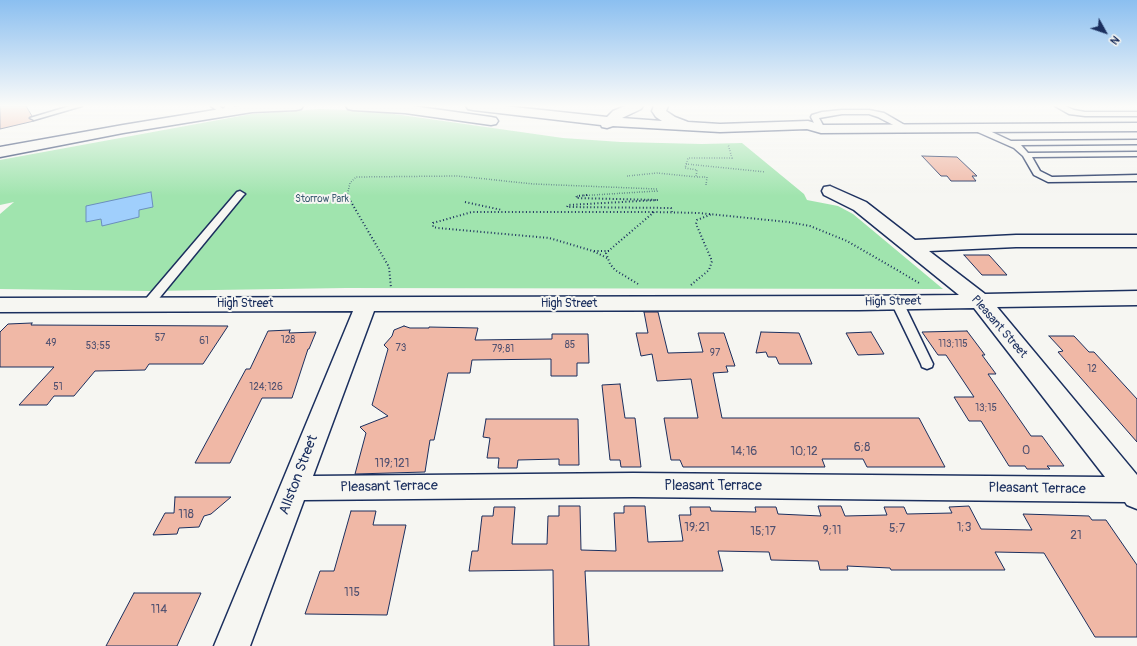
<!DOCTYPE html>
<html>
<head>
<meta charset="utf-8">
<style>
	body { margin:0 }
	#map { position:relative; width:1137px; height:646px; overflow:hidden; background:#f6f6f2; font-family:Pangolin,sans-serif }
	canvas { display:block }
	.north { position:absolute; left:1085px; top:12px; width:40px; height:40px; -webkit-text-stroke:3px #f6f6f2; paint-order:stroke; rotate:130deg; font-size:11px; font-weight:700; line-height:16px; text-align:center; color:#1b2f5e }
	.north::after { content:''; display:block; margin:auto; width:14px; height:18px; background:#1b2f5e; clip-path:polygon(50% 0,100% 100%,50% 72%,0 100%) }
</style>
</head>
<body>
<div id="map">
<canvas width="1137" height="646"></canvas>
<div class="north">N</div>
</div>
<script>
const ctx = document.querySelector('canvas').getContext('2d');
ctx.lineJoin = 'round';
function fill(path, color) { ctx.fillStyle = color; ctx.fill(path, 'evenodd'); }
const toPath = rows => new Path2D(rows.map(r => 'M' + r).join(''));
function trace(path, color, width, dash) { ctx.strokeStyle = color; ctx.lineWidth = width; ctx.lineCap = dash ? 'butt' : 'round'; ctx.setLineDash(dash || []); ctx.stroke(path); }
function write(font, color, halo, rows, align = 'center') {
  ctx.font = font + ' Pangolin,sans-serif'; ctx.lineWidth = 4; ctx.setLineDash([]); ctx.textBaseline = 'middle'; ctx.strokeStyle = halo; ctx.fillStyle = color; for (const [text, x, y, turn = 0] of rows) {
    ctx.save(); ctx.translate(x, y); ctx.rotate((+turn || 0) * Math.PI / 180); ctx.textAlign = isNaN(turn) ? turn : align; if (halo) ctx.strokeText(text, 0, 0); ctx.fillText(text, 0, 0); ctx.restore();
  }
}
const green = toPath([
	[320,109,373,111,563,138,621,142,702,144,742,143,804,194,807,200,838,206,853,214,943,289,346,288,149,291,0,289,0,214,14,202,0,205,0,160,251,114]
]);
const water = toPath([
	[151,192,153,207,139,210,139,217,102,226,101,219,86,222,86,206,151,192]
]);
const building = toPath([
	[0,106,26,106,32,116,29,118,34,121,0,129,0,106],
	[922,156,957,157,977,176,972,176,976,181,951,181,947,176,941,176,922,156],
	[964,255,989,255,1007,275,982,275,964,255],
	[644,312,658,312,668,353,703,352,698,333,724,333,735,366,726,366,728,372,713,373,722,418,919,418,945,467,867,467,863,459,822,459,825,467,683,467,680,460,671,460,664,418,698,418,691,379,657,381,652,354,641,356,636,333,648,333,644,312],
	[32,323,31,325,228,326,203,364,149,364,145,370,95,371,74,396,54,396,47,405,19,405,54,367,0,367,0,332,8,324,32,323],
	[404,326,410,328,429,328,429,327,478,328,475,340,552,339,552,334,588,334,589,363,577,363,577,376,551,376,551,359,472,360,470,373,448,373,434,440,430,440,425,472,355,474,366,433,360,427,388,416,372,405,388,349,384,345,392,336,394,330,404,326],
	[290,330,289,333,316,332,309,349,308,349,292,398,262,398,230,463,195,463,246,369,250,369,268,331,290,330],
	[967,331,985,355,982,355,996,374,988,374,1031,436,1042,436,1064,466,1047,466,1050,469,1027,469,1025,466,1009,466,981,421,969,421,954,397,974,397,946,355,938,355,922,332,967,331],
	[761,332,799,333,812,364,779,364,776,357,768,357,766,352,756,353,761,332],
	[871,332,884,354,858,355,846,333,871,332],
	[1049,336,1074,336,1089,352,1094,352,1137,399,1137,442,1058,352,1063,351,1049,336],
	[620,384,625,418,635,418,641,467,621,467,620,460,610,460,602,385,620,384],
	[486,419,578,419,579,465,559,465,559,459,518,460,517,468,498,468,499,458,487,458,490,438,483,437,486,419],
	[175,497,231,497,211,514,204,516,199,527,179,528,177,534,153,535,165,513,174,513,175,497],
	[559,506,580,506,581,550,616,551,614,513,624,513,624,506,645,506,648,542,683,541,679,515,691,515,690,507,710,507,711,511,756,512,755,507,776,507,778,514,821,516,818,506,841,506,845,516,887,515,884,507,904,507,907,514,952,513,949,507,969,506,981,529,1032,530,1023,514,1089,516,1092,520,1106,520,1137,565,1137,637,1095,637,1044,553,995,552,1005,570,891,570,890,568,847,566,848,570,820,570,818,561,771,560,769,552,718,551,723,571,585,571,589,646,554,646,553,570,469,571,472,551,478,551,482,516,493,516,494,507,515,507,512,544,547,544,548,516,559,516,559,506],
	[351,511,376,511,373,525,406,525,387,615,305,614,320,571,334,571,351,511],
	[134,593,201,593,177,646,106,646,134,593]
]);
const pathFar1 = toPath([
	[686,164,765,172],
	[627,176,658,173,696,177],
	[706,185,707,177,696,177,697,170,685,168,688,158,732,158,728,144],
	[347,196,350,183,356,177,457,176,534,184,657,189,657,191,577,196]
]);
const path = toPath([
	[347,195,389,267,391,288],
	[587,195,577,196,576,198,658,200,568,205,567,207,671,208,672,212],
	[465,202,502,210],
	[594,251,609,251],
	[607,258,593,251,549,238,438,228,433,227,433,223,472,212,653,212],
	[638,284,615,270,610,264,606,253,654,212,699,213,788,222,810,226,847,241,921,284],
	[691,285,709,270,712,261,696,224,697,220,712,214]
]);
const lane = toPath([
	[70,106,82,106,34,120,30,118,70,106],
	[211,106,219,106,223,109,226,106,234,106,226,115,223,115,211,106],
	[1055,106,1065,106,1074,110,1085,112,1137,112,1137,116,1085,116,1069,114,1055,106],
	[842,110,869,110,884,113,908,127,907,129,901,129,878,117,869,114,842,114,819,118,825,129,821,131,818,131,811,117,812,115,822,112,842,110],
	[971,125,977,125,1011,141,1137,140,1137,144,1021,145,1028,153,1137,152,1137,156,1032,157,1040,171,1052,177,1137,175,1137,181,1048,182,1034,175,1023,156,1014,148,971,129,971,125],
	[240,191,245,194,243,196,152,307,144,307,142,304,144,301,237,192,240,191],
	[897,298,901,299,903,302,933,364,932,367,927,369,922,367,921,364,891,302,893,299,897,298]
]);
const street = toPath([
	[830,186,866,202,915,240,1016,235,1137,235,1137,247,1016,247,929,251,985,294,1137,291,1137,305,997,307,1137,475,1137,509,1127,505,1125,502,633,497,304,500,250,646,214,646,353,311,0,312,0,298,859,296,959,295,854,210,824,195,822,191,824,187,830,186],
	[974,308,1105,477,633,473,313,476,374,311,859,310,974,308]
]);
const secondary = toPath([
	[239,106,303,106,301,109,296,110,252,112,123,133,0,157,0,147,123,125,239,106],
	[346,106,412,106,491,117,496,118,498,121,496,124,491,125,405,113,353,110,348,109,346,106],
	[466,106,504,106,607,117,613,111,625,106,643,106,641,109,622,118,662,121,656,117,652,111,654,106,668,106,666,111,675,117,688,122,720,124,808,121,822,125,1137,123,1137,131,821,133,807,129,720,132,613,126,607,128,602,127,601,125,473,110,468,109,466,106]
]);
const farParknames = [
	["Storrow Park",322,199]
];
const numberNames = [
	["57",160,338],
	["128",288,340],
	["61",204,341],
	["49",51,343],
	["113;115",953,344],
	["85",570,345],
	["53;55",98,346],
	["73",401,348],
	["79;81",503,349],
	["97",715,353],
	["12",1092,369],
	["51",58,387],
	["124;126",266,387],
	["13;15",986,408]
];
const streetNames = [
	["High Street",893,302,-1],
	["High Street",245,304],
	["High Street",569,304],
	["Pleasant Street",999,327,49]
];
const nearNumbernames = [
	["6;8",862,448],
	["0",1026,451],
	["14;16",744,452],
	["10;12",804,452],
	["119;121",392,464],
	["118",186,515],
	["19;21",697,528],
	["1;3",964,528],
	["5;7",897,529],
	["9;11",832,531],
	["15;17",763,532],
	["21",1076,536],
	["115",352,593],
	["114",159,610]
];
const nearStreetnames = [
	["Allston Street",299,475,-69],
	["Pleasant Terrace",713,486],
	["Pleasant Terrace",389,487,-1],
	["Pleasant Terrace",1037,489,1]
];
fill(green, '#a0e4ae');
fill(water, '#a0cffc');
trace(water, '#6b8fbd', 1);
fill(building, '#f0b8a6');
trace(building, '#1b2f5e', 1);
trace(lane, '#1b2f5e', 3);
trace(street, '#1b2f5e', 3);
trace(secondary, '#1b2f5e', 3);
trace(pathFar1, '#1b2f5e', 1.5, [0.5, 2]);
trace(path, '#1b2f5e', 2, [1, 2.5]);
fill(lane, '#f6f6f2');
fill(street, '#f6f6f2');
fill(secondary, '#f6f6f2');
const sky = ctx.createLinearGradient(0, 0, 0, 196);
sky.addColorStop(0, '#8bbff0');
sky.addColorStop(0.54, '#fbfbf9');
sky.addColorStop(1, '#fbfbf900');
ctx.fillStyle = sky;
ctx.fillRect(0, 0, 1137, 196);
write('10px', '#3c5c72', '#f6f6f2', farParknames);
write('10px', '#505170', null, numberNames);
write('12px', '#1b2f5e', '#f6f6f2', streetNames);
write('12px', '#505170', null, nearNumbernames);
write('14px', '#1b2f5e', '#f6f6f2', nearStreetnames);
</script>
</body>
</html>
